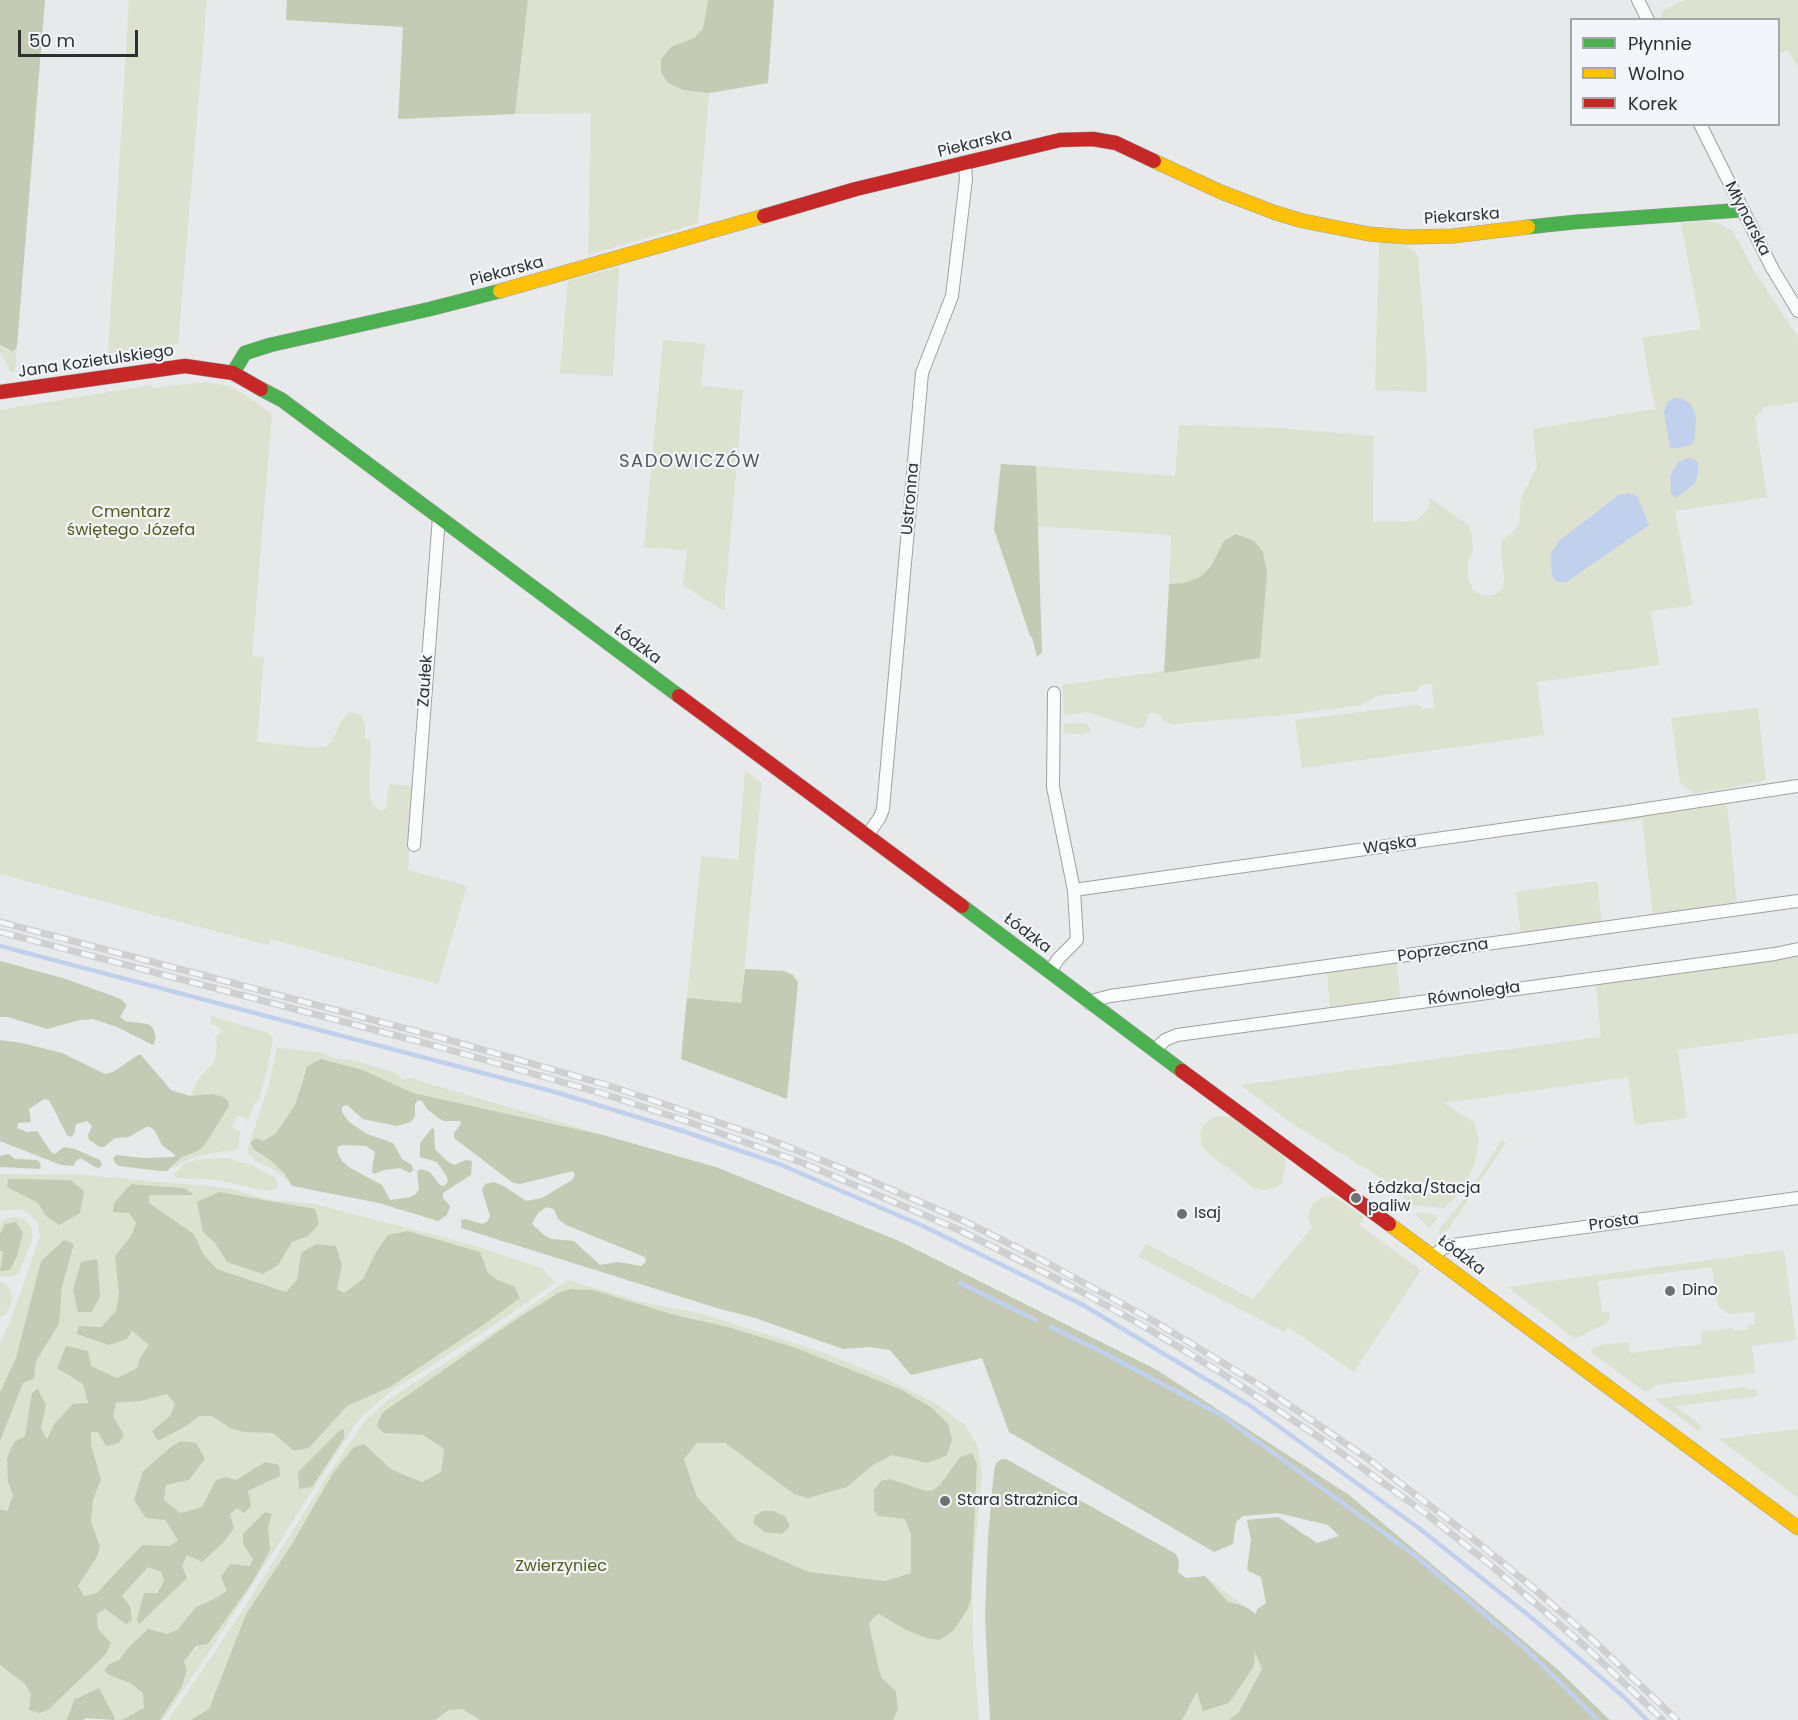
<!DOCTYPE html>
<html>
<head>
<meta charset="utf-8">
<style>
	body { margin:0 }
	#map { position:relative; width:1798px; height:1720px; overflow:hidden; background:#e7e9eb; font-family:Poppins,sans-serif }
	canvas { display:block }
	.legend { position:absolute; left:1570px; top:18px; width:210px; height:108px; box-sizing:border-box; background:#f2f5fa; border:2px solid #a4a6aa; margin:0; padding:8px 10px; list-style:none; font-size:18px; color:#2e2f31 }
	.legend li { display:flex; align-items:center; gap:12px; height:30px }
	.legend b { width:30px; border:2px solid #a4a6aa }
	.scale { position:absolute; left:18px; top:30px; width:120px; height:27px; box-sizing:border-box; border:3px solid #2e2f31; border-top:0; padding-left:8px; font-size:18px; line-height:21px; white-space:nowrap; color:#2e2f31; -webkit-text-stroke:4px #f2f5fa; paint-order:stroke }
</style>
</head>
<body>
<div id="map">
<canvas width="1798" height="1720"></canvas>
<ul class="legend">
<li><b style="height:8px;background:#4caf50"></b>Płynnie</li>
<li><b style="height:8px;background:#ffc107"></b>Wolno</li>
<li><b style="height:8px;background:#c62828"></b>Korek</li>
</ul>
<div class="scale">50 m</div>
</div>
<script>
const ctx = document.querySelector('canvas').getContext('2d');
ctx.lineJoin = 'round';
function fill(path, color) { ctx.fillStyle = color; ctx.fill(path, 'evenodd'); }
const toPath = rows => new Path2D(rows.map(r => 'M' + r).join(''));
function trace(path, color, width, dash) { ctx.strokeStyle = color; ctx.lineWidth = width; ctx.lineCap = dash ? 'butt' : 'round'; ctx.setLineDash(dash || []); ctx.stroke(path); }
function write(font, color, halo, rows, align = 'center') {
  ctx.font = font + ' Poppins,sans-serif'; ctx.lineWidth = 4.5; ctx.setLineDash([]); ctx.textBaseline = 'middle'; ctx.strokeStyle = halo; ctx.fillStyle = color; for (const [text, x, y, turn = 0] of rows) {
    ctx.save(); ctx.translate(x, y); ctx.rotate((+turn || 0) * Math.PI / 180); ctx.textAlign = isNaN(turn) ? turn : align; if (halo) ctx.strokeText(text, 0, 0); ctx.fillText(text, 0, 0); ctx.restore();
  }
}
const green = toPath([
	[129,0,207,0,178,344,108,355],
	[528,0,717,0,698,223,588,255,591,113,515,114],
	[1685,0,1798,0,1798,67,1788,50,1779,54,1778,20,1660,19,1664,10],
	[1707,221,1718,223,1733,231,1753,269,1798,337,1798,402,1765,407,1755,417,1767,497,1675,511,1693,605,1651,611,1659,665,1537,682,1544,735,1302,768,1295,720,1419,705,1424,709,1434,708,1432,684,1421,685,1417,691,1376,696,1361,705,1294,714,1173,724,1163,721,1160,715,1153,712,1148,715,1145,726,1139,729,1088,712,1064,715,1062,685,1260,658,1224,541,1211,566,1200,577,1184,583,1169,584,1171,535,1038,526,1036,466,1175,476,1179,425,1278,428,1374,436,1373,522,1416,521,1430,507,1429,498,1467,524,1472,534,1473,550,1468,562,1468,577,1473,590,1481,595,1490,596,1498,593,1503,587,1504,577,1501,551,1502,541,1515,530,1519,523,1521,498,1537,467,1533,429,1655,409,1642,338,1701,329,1681,223],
	[1379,240,1407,246,1415,252,1418,257,1426,353,1427,392,1375,390],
	[619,267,613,376,560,373,568,281],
	[663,340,705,344,701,386,743,390,724,611,683,585,687,550,644,547],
	[0,345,7,350,15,350,17,346,15,372,11,372,0,352],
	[206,382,228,386,244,394,272,414,252,656,264,657,257,742,304,747,325,747,332,741,341,722,348,713,355,713,362,717,365,723,365,738,371,742,369,790,371,801,376,808,382,811,386,808,389,784,414,786,408,870,467,886,438,984,270,939,268,945,0,874,0,410,152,385,153,388],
	[1758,708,1766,780,1725,789,1694,793,1680,783,1671,718],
	[1078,723,1087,724,1091,730,1083,735,1063,732,1064,724],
	[745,771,762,783,734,1078,681,1059,701,856,738,860],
	[1727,802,1737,907,1653,918,1642,819,1592,826,1612,819],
	[1597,881,1602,925,1521,936,1516,892],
	[1798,954,1798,1033,1678,1050,1687,1118,1635,1125,1628,1077,1444,1103,1475,1123,1479,1142,1475,1163,1467,1180,1457,1196,1444,1208,1411,1205,1388,1182,1293,1124,1241,1085,1601,1037,1596,983],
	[1397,961,1400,998,1330,1007,1327,971],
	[211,1016,268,1033,273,1039,267,1071,259,1099,254,1105,246,1126,245,1127,248,1119,238,1115,232,1128,240,1131,239,1147,234,1151,223,1151,193,1157,171,1169,182,1157,198,1151,204,1146,229,1106,190,1096,201,1075,213,1063,215,1058,217,1046,215,1038,221,1031,219,1028,211,1023],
	[277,1048,320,1052,336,1059,353,1060,396,1073,402,1080,410,1078,603,1135,413,1093,363,1070,304,1071,295,1105,276,1133,262,1141,259,1140,257,1153,270,1160,285,1174,292,1186,285,1178,271,1168,254,1160,249,1154,248,1148,269,1085],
	[1221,1116,1231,1117,1283,1154,1286,1163,1282,1183,1276,1187,1264,1190,1254,1188,1208,1153,1202,1145,1200,1134,1203,1125,1210,1119],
	[1502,1140,1506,1142,1443,1237,1439,1232,1439,1229,1464,1199],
	[227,1158,253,1166,274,1177,278,1184,276,1189,267,1191,217,1180,178,1178,173,1175,185,1163,204,1159],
	[0,1174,83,1175,227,1188,271,1200,314,1204,473,1245,542,1268,555,1283,494,1325,390,1392,362,1416,354,1426,205,1658,163,1720,160,1720,181,1688,184,1662,252,1583,272,1515,243,1544,253,1559,227,1591,214,1599,196,1607,177,1630,127,1649,119,1660,109,1664,104,1670,109,1675,130,1683,143,1693,145,1708,122,1720,114,1720,115,1718,74,1700,67,1720,0,1720,0,1665,25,1684,31,1694,97,1629,97,1614,105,1609,126,1624,122,1597,148,1567,161,1572,164,1581,137,1619,182,1566,188,1555,237,1507,248,1491,280,1476,265,1462,236,1480,226,1477,216,1480,202,1507,180,1513,164,1500,166,1485,189,1480,154,1463,143,1471,165,1520,178,1540,170,1546,142,1545,97,1594,84,1596,78,1587,97,1557,100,1546,91,1523,93,1500,101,1479,91,1445,91,1431,124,1435,112,1416,116,1403,140,1401,167,1394,176,1404,170,1416,152,1431,188,1425,199,1416,212,1416,230,1428,243,1432,273,1433,294,1451,309,1448,347,1406,390,1387,489,1321,520,1298,515,1287,498,1280,488,1273,479,1252,408,1231,376,1252,363,1279,344,1293,337,1289,342,1265,301,1253,297,1280,286,1292,217,1269,203,1254,194,1234,149,1203,148,1195,193,1195,184,1188,131,1184,129,1213,136,1223,131,1236,115,1256,119,1293,116,1311,101,1327,131,1330,149,1345,140,1358,137,1368,117,1378,91,1366,83,1384,88,1404,48,1439,41,1428,32,1393,25,1437,8,1482,13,1495,6,1511,0,1509,0,1441,23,1383,34,1379,36,1361,59,1324,62,1287,74,1244,41,1262,16,1358,0,1392,0,1343,12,1317,40,1236,38,1224,30,1214,20,1209,3,1211,0,1210],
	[1331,1196,1336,1198,1364,1217,1359,1225,1421,1270,1354,1372,1288,1327,1284,1332,1139,1257,1146,1244,1253,1299,1312,1227,1308,1217,1312,1204,1323,1197],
	[1417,1212,1435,1215,1437,1219,1429,1228,1416,1215],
	[13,1217,24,1219,32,1228,32,1241,19,1272,15,1276,0,1277,0,1226,3,1220],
	[1784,1250,1796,1340,1752,1346,1755,1373,1657,1385,1645,1392,1591,1352,1592,1349,1601,1345,1629,1342,1630,1353,1702,1344,1701,1332,1733,1328,1733,1331,1748,1330,1748,1326,1755,1324,1754,1312,1728,1314,1718,1306,1712,1267,1598,1281,1602,1312,1609,1312,1610,1319,1607,1323,1575,1339,1508,1287],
	[568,1280,645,1303,699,1313,822,1352,883,1377,933,1402,964,1424,977,1445,982,1473,972,1579,973,1643,979,1720,893,1720,898,1709,896,1691,882,1678,879,1670,869,1625,873,1617,879,1614,906,1630,954,1630,968,1609,971,1598,977,1464,972,1453,960,1457,940,1485,933,1490,926,1491,890,1479,878,1516,905,1519,911,1534,911,1573,885,1581,809,1572,738,1541,697,1497,684,1459,697,1443,725,1443,794,1494,847,1487,873,1465,892,1455,927,1463,900,1389,793,1347,728,1327,675,1315,593,1290,570,1289,558,1293,515,1320,382,1413,384,1433,423,1435,444,1450,441,1472,422,1482,392,1470,364,1445,333,1473,292,1544,246,1614,209,1709,191,1720,168,1720,239,1616,328,1475,364,1422,386,1401,489,1335],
	[0,1281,8,1286,12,1295,11,1305,6,1314,0,1317],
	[1745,1387,1749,1390,1756,1389,1757,1396,1675,1406,1702,1426,1698,1431,1655,1399],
	[1798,1429,1798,1498,1719,1439,1765,1433],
	[1205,1576,1244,1606,1228,1602],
	[1254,1650,1262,1669,1239,1712,1229,1720,1182,1720,1198,1691],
	[462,1709,480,1720,435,1720,449,1710]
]);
const forest = toPath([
	[0,0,45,0,17,346,15,350,12,351,0,345],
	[287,0,528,0,515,114,398,119,403,27,286,20],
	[708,0,774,0,768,83,709,93,683,90,667,82,661,72,661,59,671,47,694,38,703,29],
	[1001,464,1036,466,1042,652,1037,657,1032,637,1030,636,994,529],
	[1236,534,1254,541,1263,552,1267,572,1260,658,1164,673,1169,584,1184,583,1200,577,1211,566,1224,541],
	[0,961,66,979,121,999,127,1005,120,1017,125,1021,148,1024,153,1028,156,1038,153,1045,117,1027,93,1019,80,1020,47,1029,8,1017,0,1017],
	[745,969,784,971,793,975,798,982,787,1099,681,1059,687,998,741,1003],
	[0,1040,22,1043,62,1053,105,1074,113,1072,138,1055,141,1055,171,1090,190,1096,213,1094,223,1097,228,1101,229,1106,204,1146,198,1151,182,1157,167,1171,161,1171,119,1166,115,1163,113,1158,116,1155,143,1158,175,1157,175,1155,162,1145,155,1131,150,1127,146,1127,129,1137,115,1138,104,1147,100,1147,89,1140,88,1135,92,1126,87,1121,76,1124,74,1134,71,1137,67,1135,49,1100,44,1099,29,1109,31,1122,18,1123,17,1128,27,1132,37,1131,52,1153,55,1154,64,1147,75,1149,100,1160,102,1165,99,1168,95,1167,81,1158,77,1160,73,1166,61,1165,0,1141],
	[321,1059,363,1070,413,1093,603,1135,716,1167,899,1241,1157,1370,1349,1495,1556,1668,1610,1720,1229,1720,1239,1712,1262,1669,1255,1652,1254,1666,1229,1703,1203,1711,1197,1692,1182,1720,990,1720,985,1616,988,1537,994,1471,996,1463,1000,1460,1006,1459,1176,1554,1179,1561,1178,1572,1186,1578,1205,1576,1228,1602,1244,1606,1256,1614,1257,1609,1266,1603,1261,1577,1247,1570,1251,1540,1247,1520,1278,1517,1317,1543,1339,1536,1328,1525,1278,1513,1243,1516,1236,1522,1233,1544,1214,1552,1009,1432,982,1358,911,1375,890,1350,869,1347,843,1349,755,1318,717,1308,461,1228,461,1220,466,1219,482,1224,487,1222,490,1216,482,1190,485,1184,494,1182,504,1186,526,1201,542,1198,572,1180,575,1175,573,1171,520,1184,513,1183,454,1138,454,1133,461,1124,460,1121,444,1121,438,1118,427,1109,422,1101,418,1100,415,1104,415,1116,411,1122,397,1126,363,1119,347,1105,343,1106,342,1108,342,1112,349,1122,367,1134,393,1143,402,1159,412,1165,413,1170,410,1173,400,1168,384,1170,374,1174,372,1171,373,1162,375,1152,366,1146,343,1145,338,1147,337,1151,342,1161,350,1168,382,1185,390,1200,410,1197,416,1194,419,1189,417,1172,420,1169,430,1172,440,1185,444,1186,448,1182,447,1177,437,1162,420,1157,420,1143,432,1128,434,1129,435,1149,447,1161,454,1165,466,1160,472,1161,471,1175,443,1193,443,1198,450,1206,447,1215,438,1221,379,1203,292,1186,285,1174,270,1160,253,1149,251,1142,256,1138,263,1141,276,1133,295,1105,307,1066],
	[546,1207,554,1209,558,1219,566,1225,645,1257,646,1262,641,1266,618,1262,600,1265,574,1241,552,1239,544,1235,532,1224,538,1213],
	[9,1154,15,1159,37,1160,40,1163,41,1169,0,1167,0,1156],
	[8,1179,70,1180,84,1191,80,1213,59,1225,46,1216,38,1203,7,1187],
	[131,1184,184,1188,194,1195,149,1195,149,1203,194,1234,203,1254,217,1269,286,1292,297,1280,301,1253,316,1244,336,1246,342,1265,337,1289,344,1293,363,1279,376,1252,388,1235,408,1231,480,1252,488,1273,498,1280,515,1287,520,1298,489,1321,390,1387,347,1406,309,1448,294,1451,273,1433,243,1432,230,1428,212,1416,199,1416,188,1425,158,1441,152,1431,170,1416,175,1404,167,1394,140,1401,116,1403,113,1416,124,1435,119,1443,106,1446,98,1432,91,1432,91,1445,101,1479,93,1500,91,1522,100,1546,97,1557,78,1586,84,1596,97,1593,142,1545,170,1546,178,1540,165,1520,146,1518,134,1500,143,1471,172,1446,181,1441,196,1443,205,1459,189,1480,166,1485,164,1500,180,1513,202,1507,216,1480,226,1477,236,1480,265,1462,279,1465,280,1476,248,1491,251,1506,244,1513,237,1508,230,1514,234,1528,224,1542,202,1562,187,1555,182,1566,187,1578,139,1624,137,1619,144,1593,157,1593,164,1581,161,1572,148,1567,122,1596,130,1606,132,1621,126,1624,105,1609,97,1614,98,1629,111,1643,106,1654,48,1710,39,1713,29,1710,31,1694,25,1684,0,1665,0,1509,7,1511,13,1495,8,1482,7,1458,14,1442,25,1436,32,1393,38,1389,46,1405,41,1428,47,1439,55,1423,73,1404,88,1403,83,1384,57,1368,66,1346,88,1351,91,1366,117,1378,137,1368,140,1358,149,1345,132,1331,127,1339,109,1345,77,1334,79,1326,101,1327,116,1311,119,1293,115,1256,131,1236,136,1223,129,1213,113,1212,114,1203],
	[219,1192,315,1209,319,1224,308,1236,292,1242,278,1265,263,1274,227,1262,215,1243,203,1232,197,1202],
	[16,1222,23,1233,17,1256,10,1270,0,1271,3,1252,0,1250,0,1234,5,1224],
	[64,1240,74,1244,62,1287,59,1324,36,1361,34,1379,23,1383,0,1441,0,1392,16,1358,41,1261],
	[97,1259,100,1296,92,1312,78,1312,73,1290,81,1262],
	[570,1289,593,1290,675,1315,728,1327,793,1347,900,1389,932,1408,948,1424,952,1440,946,1456,927,1463,892,1455,873,1465,847,1487,808,1498,794,1494,725,1443,697,1443,684,1459,697,1497,738,1541,809,1572,885,1581,911,1573,911,1534,905,1519,878,1516,874,1510,874,1490,881,1481,890,1479,926,1491,933,1490,940,1485,960,1457,972,1453,977,1464,971,1598,968,1609,954,1630,940,1640,930,1639,906,1630,879,1614,873,1618,869,1624,879,1670,882,1678,896,1691,898,1709,893,1720,480,1720,462,1709,449,1710,435,1720,191,1720,209,1709,246,1614,292,1544,333,1473,354,1447,364,1444,392,1470,422,1482,441,1472,444,1449,423,1435,384,1433,377,1426,382,1413,515,1320,558,1293],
	[344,1429,344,1438,312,1487,299,1489,298,1472,340,1430],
	[763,1511,773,1511,785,1516,790,1526,782,1534,765,1532,753,1523,755,1516],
	[265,1512,272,1514,268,1528,270,1550,252,1583,208,1644,196,1646,184,1662,187,1671,181,1688,160,1720,122,1720,144,1708,143,1693,130,1683,109,1675,104,1670,109,1664,119,1660,127,1649,148,1629,167,1634,177,1630,196,1607,214,1599,227,1591,221,1577,230,1564,249,1566,253,1559,243,1544,243,1534],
	[99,1688,115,1718,114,1720,86,1718,83,1720,67,1720,74,1700]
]);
const water = toPath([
	[1674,398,1681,398,1690,403,1696,416,1695,440,1691,445,1680,448,1670,448,1664,413,1667,403],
	[1687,458,1694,459,1698,463,1698,474,1695,483,1676,498,1671,493,1670,476,1678,462],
	[1629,493,1637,496,1649,525,1568,581,1563,583,1556,581,1552,575,1551,559,1552,551,1560,540,1619,495]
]);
const stream = toPath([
	[0,946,555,1092,683,1131,779,1164,923,1226,1083,1305,1249,1405,1420,1529,1532,1618,1625,1698,1647,1720],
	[960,1283,1036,1320],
	[1051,1327,1104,1353,1221,1415,1416,1556,1527,1650,1598,1720]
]);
const street = toPath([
	[1638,0,1648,20],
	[1700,124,1772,268,1798,311],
	[1054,693,1053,787,1074,890],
	[867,836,880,817,883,809,922,373,952,296,966,179,965,164],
	[414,845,439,517],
	[1050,972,1058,959,1077,940,1074,890,1614,814,1798,786],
	[1090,1004,1095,1000,1110,996,1798,901],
	[1155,1050,1165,1040,1177,1035,1775,954,1798,949],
	[1434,1256,1443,1248,1453,1245,1798,1198]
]);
const fast = toPath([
	[1528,227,1575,222,1742,210],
	[233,373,245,353,270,345,430,309,500,291],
	[261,389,282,400,679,696],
	[962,906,1182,1071]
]);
const slow = toPath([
	[1154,161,1221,192,1276,213,1303,221,1369,234,1407,237,1453,236,1528,227],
	[500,291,764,216],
	[1389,1224,1798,1528]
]);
const jam = toPath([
	[764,216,856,189,1060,140,1093,139,1116,143,1154,161],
	[0,392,185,366,233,373,261,389],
	[679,696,962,906],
	[1182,1071,1389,1224]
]);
const rail = toPath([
	[0,922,438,1037,607,1085,768,1139,846,1170,964,1221,1040,1259,1152,1320,1261,1386,1367,1458,1466,1533,1531,1586,1594,1641,1677,1720],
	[0,932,436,1046,604,1094,686,1121,803,1163,959,1230,1073,1287,1147,1328,1220,1372,1326,1442,1428,1515,1493,1567,1588,1649,1663,1720]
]);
const markers = [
	[1356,1198,6,"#6f7072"],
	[1182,1214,6,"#6f7072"],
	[1670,1291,6,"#6f7072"],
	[945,1501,6,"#6f7072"]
];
const streetNames = [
	["Piekarska",975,144,-14],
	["Piekarska",1462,217,-4],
	["Młynarska",1747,219,63],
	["Piekarska",507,272,-15],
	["Jana Kozietulskiego",96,362,-8],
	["Ustronna",911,499,-85],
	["Łódzka",637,645,37],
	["Zaułek",426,681,-86],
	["Wąska",1390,846,-8],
	["Łódzka",1027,934,37],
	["Poprzeczna",1443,951,-8],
	["Równoległa",1474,994,-8],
	["Prosta",1614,1223,-8],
	["Łódzka",1461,1256,37]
];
const parkNames = [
	["Cmentarz",131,513],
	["świętego Józefa",131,531],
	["Zwierzyniec",561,1567]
];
const poiNames = [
	["Łódzka/Stacja",1368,1189],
	["paliw",1368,1207],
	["Isaj",1194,1214],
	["Dino",1682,1291],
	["Stara Strażnica",957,1501]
];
const neighbourhoodNames = [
	["SADOWICZÓW",690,462]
];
fill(green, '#dde1d0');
fill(forest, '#c4cab3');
fill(water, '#c1d1ed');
trace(stream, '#c1d1ed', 4.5);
trace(street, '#9ea0a2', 14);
trace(fast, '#9ea0a2', 15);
trace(slow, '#9ea0a2', 15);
trace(jam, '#9ea0a2', 15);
trace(street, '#fbfcfc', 12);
trace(fast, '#4caf50', 14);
trace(slow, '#ffc107', 14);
trace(jam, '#c62828', 14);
trace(rail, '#d0d0d1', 7);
trace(rail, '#f2f5fa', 4.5, [14]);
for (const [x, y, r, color] of markers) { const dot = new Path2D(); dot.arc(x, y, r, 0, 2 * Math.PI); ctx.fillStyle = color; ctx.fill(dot); trace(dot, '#f2f5fa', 2); }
write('16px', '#2e2f31', '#f2f5fa', streetNames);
write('16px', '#515a17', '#f2f5fa', parkNames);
write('16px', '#2e2f31', '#f2f5fa', poiNames, 'left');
ctx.letterSpacing = '1.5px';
write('18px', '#53565a', '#f2f5fa', neighbourhoodNames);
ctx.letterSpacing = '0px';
</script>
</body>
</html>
